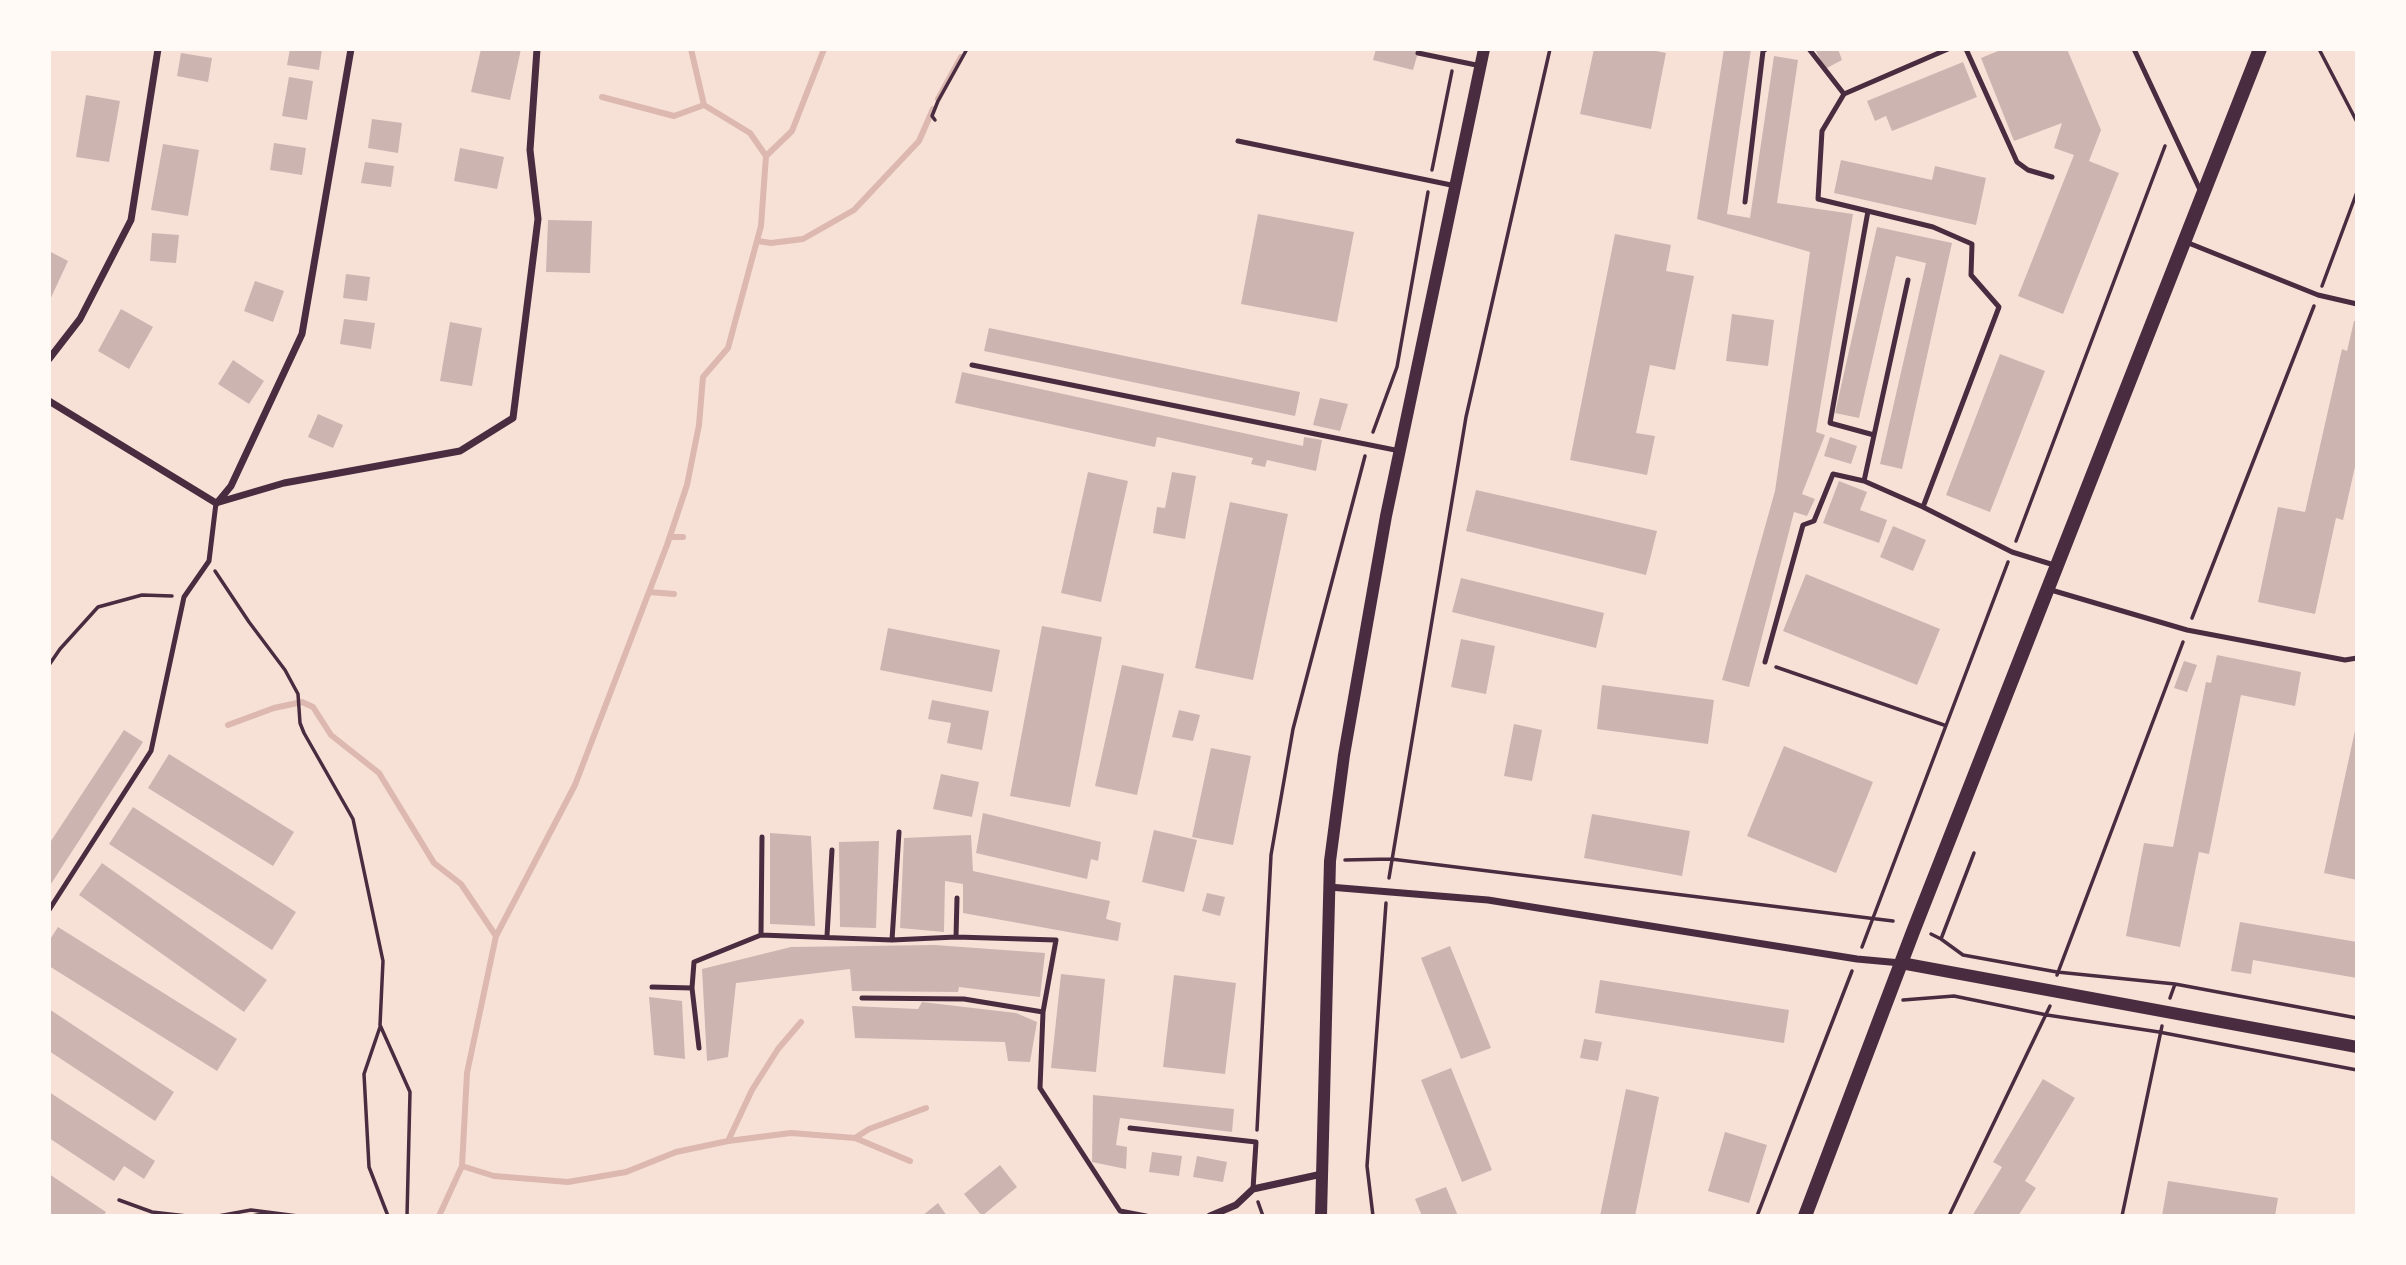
<!DOCTYPE html>
<html>
<head>
<meta charset="utf-8">
<style>
	body { margin:0 }
	#map { position:relative; width:2406px; height:1265px; overflow:hidden; background:#f7e1d7; font-family:Roboto,sans-serif }
	canvas { display:block }
	.frame { position:absolute; inset:0; border:51px solid #fffaf5; pointer-events:none }
</style>
</head>
<body>
<div id="map">
<canvas width="2406" height="1265"></canvas>
<div class="frame"></div>
</div>
<script>
const ctx = document.querySelector('canvas').getContext('2d');
ctx.lineJoin = 'round';
const toPath = rows => new Path2D(rows.map(r => 'M' + r).join(''));
function trace(path, color, width, dash) { ctx.strokeStyle = color; ctx.lineWidth = width; ctx.lineCap = dash ? 'butt' : 'round'; ctx.setLineDash(dash || []); ctx.stroke(path); }
function fill(path, color) { ctx.fillStyle = color; ctx.fill(path, 'evenodd'); }
const stream = toPath([
	[691,49,704,105,750,133,766,156],
	[602,97,674,116,704,105],
	[938,99,961,57],
	[758,241,771,243,803,239,854,210,919,141,933,109],
	[670,537,683,537],
	[649,592,674,594],
	[228,725,274,708,302,702,313,707,331,735,379,773,434,863,461,884,496,936],
	[855,1138,869,1129,926,1108],
	[728,1141,752,1090,778,1049,801,1022],
	[462,1166,494,1176,568,1182,626,1172,676,1152,728,1141,791,1133,855,1138,910,1161],
	[439,1216,462,1166,467,1073,496,936,575,785,667,545,687,485,699,425,703,377,728,348,761,226,766,156,792,131,824,49]
]);
const building = toPath([
	[290,49,322,49,319,70,287,65],
	[481,49,521,49,510,100,471,92],
	[1376,49,1419,49,1413,70,1373,60],
	[1594,49,1647,49,1666,53,1651,129,1580,114],
	[1724,49,1751,49,1727,214,1750,218,1774,56,1798,60,1777,203,1853,214,1816,432,1825,435,1802,494,1815,499,1807,516,1794,512,1749,687,1722,680,1775,491,1810,252,1697,219],
	[1815,49,1838,49,1842,60,1825,69],
	[2003,49,2067,49,2101,130,2089,161,2119,173,2063,314,2018,296,2074,155,2054,148,2062,123,2014,141,1981,58],
	[181,53,212,58,208,82,177,76],
	[1963,62,1977,97,1892,131,1886,116,1875,121,1867,101],
	[289,77,313,81,307,120,282,116],
	[86,95,120,101,109,162,76,157],
	[372,119,402,123,398,153,368,148],
	[274,143,306,148,302,175,270,170],
	[163,144,199,150,188,216,151,210],
	[460,148,504,157,497,189,454,181],
	[1841,160,1932,180,1935,166,1986,178,1976,225,1834,193],
	[365,162,394,166,391,187,361,183],
	[1258,214,1354,232,1337,322,1241,304],
	[548,220,592,221,590,273,546,272],
	[1877,227,1952,243,1902,469,1880,464,1926,263,1896,256,1859,418,1835,413],
	[152,233,179,235,176,263,150,261],
	[1615,234,1671,245,1666,271,1694,276,1675,370,1650,365,1636,433,1655,436,1647,475,1570,460],
	[49,251,68,261,49,302],
	[346,274,370,277,367,301,343,298],
	[255,281,284,291,273,322,244,311],
	[121,309,153,327,129,369,98,351],
	[1732,314,1774,320,1768,366,1726,361],
	[344,319,375,323,371,349,340,344],
	[2354,321,2357,321,2357,458,2343,520,2336,518,2315,614,2258,602,2278,507,2305,512,2342,349,2347,351],
	[450,322,482,328,472,386,440,381],
	[989,328,1300,392,1295,416,984,351],
	[2000,354,2045,371,1990,512,1946,495],
	[233,360,264,381,249,404,218,384],
	[962,372,1303,446,1304,437,1322,440,1316,471,1267,460,1265,467,1251,464,1253,458,1157,437,1155,447,955,403],
	[1320,398,1348,404,1340,431,1313,425],
	[318,414,343,425,333,448,308,437],
	[1830,437,1857,446,1851,464,1824,456],
	[1088,472,1128,481,1101,602,1061,593],
	[1172,472,1196,476,1185,539,1153,533,1157,507,1165,508],
	[1839,481,1867,492,1860,510,1887,520,1879,543,1823,523],
	[1476,490,1657,531,1646,575,1466,531],
	[1230,502,1288,514,1253,680,1195,668],
	[1893,526,1926,540,1913,571,1880,557],
	[1806,574,1940,629,1917,685,1783,631],
	[1461,578,1604,613,1596,648,1452,612],
	[1042,626,1102,637,1070,807,1010,796],
	[888,628,1000,650,992,692,880,670],
	[1461,639,1495,646,1486,694,1451,687],
	[2217,655,2301,672,2295,706,2241,695,2209,854,2199,852,2180,947,2126,936,2144,843,2173,847,2206,682,2211,683],
	[2184,661,2197,665,2187,692,2174,688],
	[1122,665,1164,674,1137,795,1095,786],
	[1602,685,1714,700,1708,744,1597,729],
	[932,700,989,711,982,750,947,743,951,723,928,719],
	[1179,710,1200,715,1193,741,1172,737],
	[1514,724,1542,730,1532,781,1504,776],
	[2356,726,2357,726,2357,880,2324,873],
	[124,730,143,742,49,887,49,844],
	[1784,746,1873,782,1836,873,1747,836],
	[1211,748,1251,756,1233,845,1192,837],
	[169,754,294,832,273,866,148,788],
	[941,774,979,782,972,817,933,809],
	[133,807,296,912,272,950,109,844],
	[983,813,1101,842,1098,861,1091,859,1087,879,976,853],
	[1592,814,1690,831,1682,876,1584,858],
	[1154,830,1197,840,1184,892,1142,882],
	[770,833,811,836,815,926,770,924],
	[971,835,973,871,1110,901,1106,919,1121,923,1118,941,963,913,963,884,945,881,944,932,900,928,904,838],
	[879,841,876,928,840,927,839,842],
	[102,863,267,980,244,1012,79,895],
	[1207,893,1225,897,1220,916,1202,911],
	[2240,922,2357,942,2357,978,2253,960,2251,974,2231,971],
	[58,927,237,1039,217,1071,49,966,49,941],
	[935,945,1045,953,1040,997,959,987,958,992,852,991,850,969,736,983,728,1057,707,1061,702,969,791,947],
	[1450,946,1491,1048,1461,1059,1421,958],
	[1061,974,1105,979,1096,1072,1051,1068],
	[1174,975,1236,983,1225,1074,1163,1067],
	[1600,980,1789,1010,1784,1043,1595,1013],
	[649,997,682,1001,685,1059,654,1055],
	[922,1002,1016,1013,1037,1022,1030,1062,1008,1061,1005,1042,855,1038,852,1006,918,1009],
	[49,1009,174,1092,155,1121,49,1051],
	[1584,1039,1602,1042,1598,1061,1580,1058],
	[1451,1068,1492,1170,1462,1182,1421,1080],
	[2043,1079,2075,1098,2025,1181,2036,1188,2018,1216,1972,1216,2002,1167,1993,1162],
	[1626,1089,1659,1097,1635,1216,1600,1216],
	[49,1092,155,1161,144,1179,124,1166,114,1181,49,1138],
	[1093,1095,1234,1109,1232,1132,1120,1118,1116,1145,1127,1147,1126,1169,1092,1162],
	[1725,1132,1767,1145,1749,1203,1708,1191],
	[1152,1152,1182,1156,1179,1176,1149,1172],
	[1197,1156,1227,1162,1223,1182,1193,1177],
	[1000,1165,1017,1187,982,1216,964,1194],
	[49,1174,106,1212,103,1216,49,1216],
	[2168,1181,2278,1198,2275,1216,2162,1216],
	[1446,1187,1458,1216,1422,1216,1415,1199],
	[938,1203,947,1216,922,1216]
]);
const path = toPath([
	[2319,49,2357,122],
	[935,120,932,116,938,101,967,49],
	[1432,170,1452,71],
	[2322,286,2357,192],
	[1373,432,1397,367,1428,192],
	[2016,541,2165,146],
	[215,571,249,622,285,670,298,694,300,723,304,733,353,819,383,961,380,1025,410,1092,407,1216],
	[2192,618,2314,306],
	[49,665,60,649,98,607,142,595,172,596],
	[1776,667,1944,725],
	[1345,860,1391,859,1893,921],
	[1389,878,1466,417,1550,49],
	[1931,934,1941,939,1963,955,2057,972,2175,984,2357,1018],
	[1941,939,1974,853],
	[1862,947,2008,562],
	[2057,975,2183,642],
	[2170,998,2175,984],
	[1903,1000,1954,996,2047,1015,2159,1032,2357,1070],
	[380,1027,364,1074,369,1167,388,1216],
	[1257,1130,1271,855,1293,729,1365,456],
	[119,1200,152,1212,187,1216],
	[1258,1202,1263,1216],
	[218,1216,251,1210,298,1216],
	[252,1216,267,1213],
	[1373,1216,1367,1166,1386,903],
	[1757,1216,1852,971],
	[1949,1216,2050,1006],
	[2122,1216,2162,1026]
]);
const service = toPath([
	[1809,49,1844,94],
	[1966,49,2017,162,2028,170,2052,177],
	[2134,49,2201,192],
	[1418,53,1481,66],
	[1238,141,1456,186],
	[1745,202,1763,51,1766,49],
	[1868,211,1933,227,1972,244,1971,275,1999,307,1923,507],
	[2186,242,2318,295,2357,304],
	[972,365,1400,451],
	[1874,435,1830,423,1868,211,1818,199,1822,131,1844,94,1948,49],
	[1864,481,1908,280],
	[2051,590,2187,630,2345,660,2357,658],
	[1765,662,1803,525,1814,521,1833,474,1864,481,1923,507,2012,552,2054,565],
	[49,910,151,751,184,597,209,561,216,503],
	[761,935,762,837],
	[827,936,832,850],
	[956,937,957,898],
	[892,940,899,832],
	[652,987,692,988],
	[862,998,964,999,1043,1012],
	[699,1048,692,988,694,962,761,935,892,940,956,937,1056,940,1043,1012,1040,1088,1120,1211,1146,1216],
	[1130,1128,1256,1142,1253,1189]
]);
const minor = toPath([
	[49,359,80,319,131,220,158,49],
	[49,401,216,503],
	[216,503,284,483,460,451,513,418,538,219,530,150,537,49],
	[217,503,231,486,302,334,351,49],
	[1329,887,1488,900,1857,959,1901,963],
	[1210,1216,1236,1205,1253,1189,1322,1174]
]);
const tertiary = toPath([
	[1901,963,2357,1047],
	[1321,1216,1330,861,1344,755,1386,516,1484,49]
]);
const secondary = toPath([
	[1805,1216,1914,929,2260,49]
]);
trace(stream, '#dcb8b0', 6);
fill(building, '#ccb4b1');
trace(path, '#4a2c40', 3.5);
trace(service, '#4a2c40', 5);
trace(minor, '#4a2c40', 7);
trace(tertiary, '#4a2c40', 12);
trace(secondary, '#4a2c40', 14);
</script>
</body>
</html>
